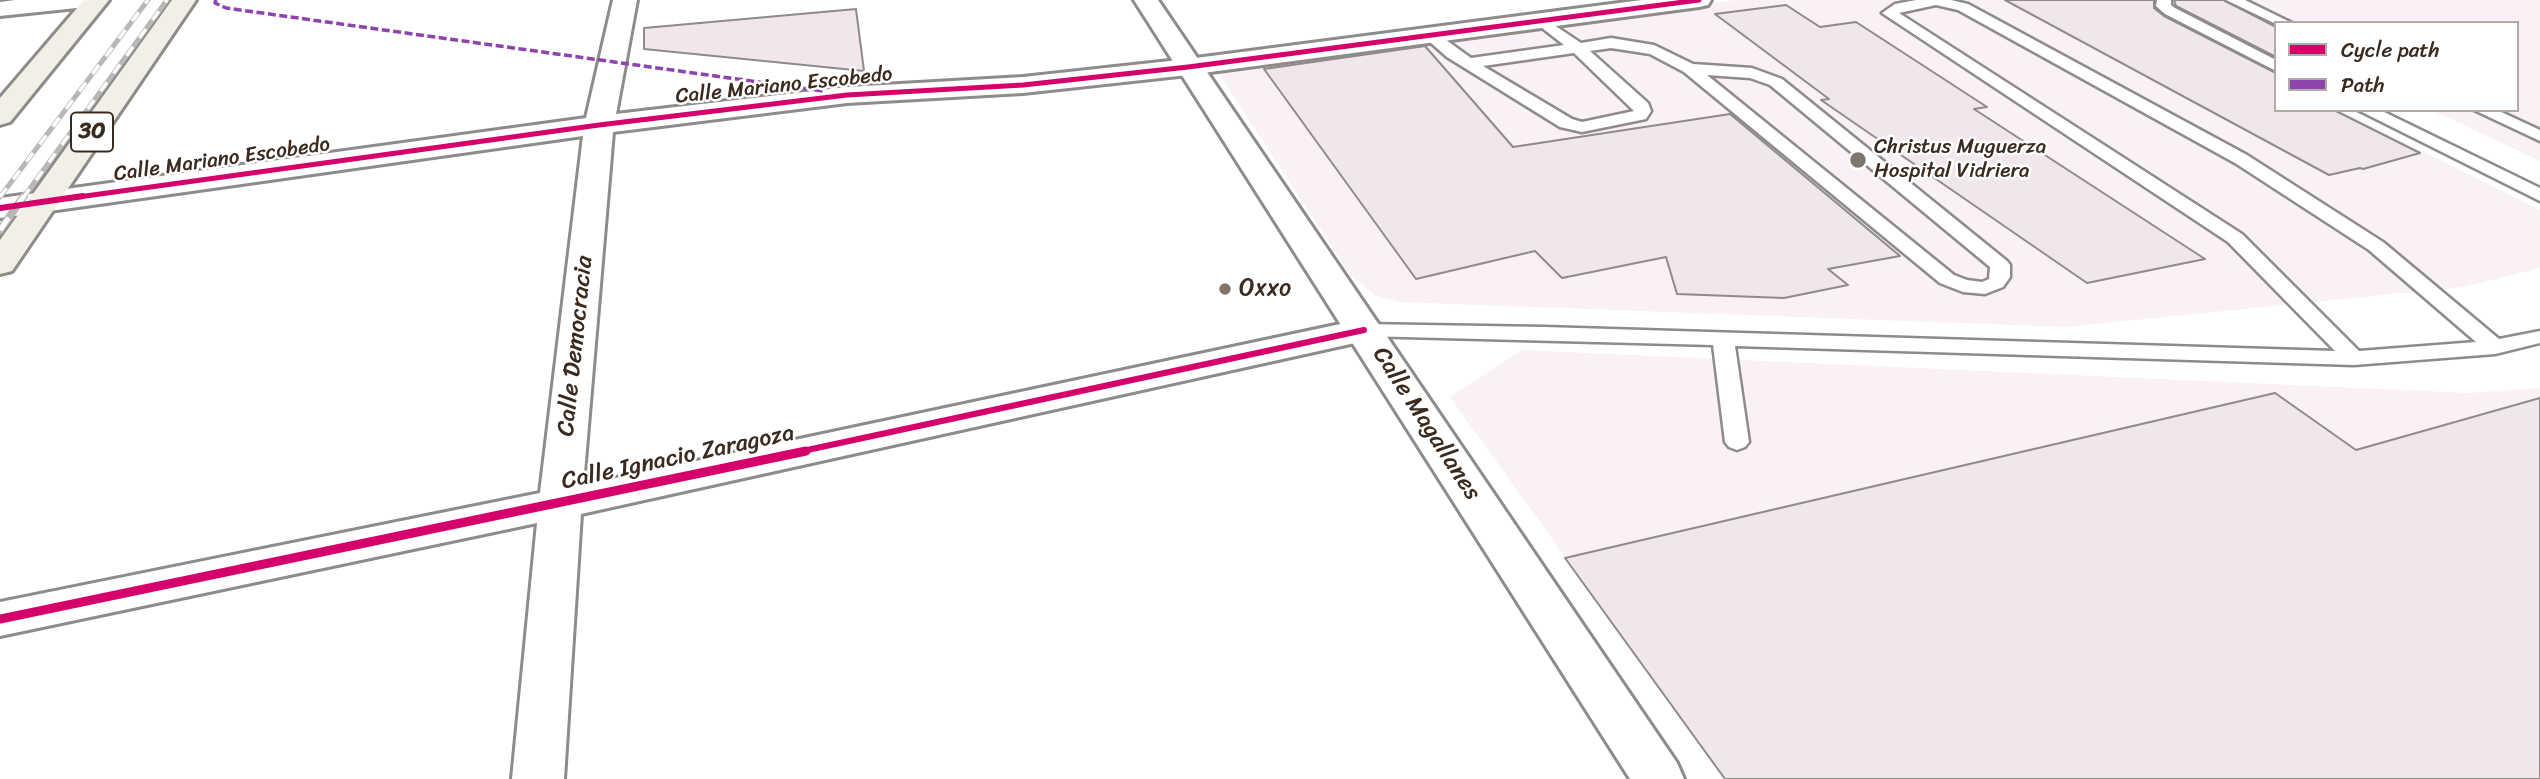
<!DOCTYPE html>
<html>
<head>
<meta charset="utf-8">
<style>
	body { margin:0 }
	#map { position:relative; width:2540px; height:779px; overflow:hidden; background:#fff; font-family:Sriracha,sans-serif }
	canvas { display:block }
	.legend { position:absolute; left:2274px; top:21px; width:245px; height:91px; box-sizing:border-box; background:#fff; border:2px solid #b1aaa5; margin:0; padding:9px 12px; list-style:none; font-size:21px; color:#3b2a1e }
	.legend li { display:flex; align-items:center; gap:14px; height:35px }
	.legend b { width:35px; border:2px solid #b1aaa5 }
</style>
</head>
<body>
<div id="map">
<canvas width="2540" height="779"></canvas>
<ul class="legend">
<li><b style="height:9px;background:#d6006c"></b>Cycle path</li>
<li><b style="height:9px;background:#8e44ad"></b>Path</li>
</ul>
</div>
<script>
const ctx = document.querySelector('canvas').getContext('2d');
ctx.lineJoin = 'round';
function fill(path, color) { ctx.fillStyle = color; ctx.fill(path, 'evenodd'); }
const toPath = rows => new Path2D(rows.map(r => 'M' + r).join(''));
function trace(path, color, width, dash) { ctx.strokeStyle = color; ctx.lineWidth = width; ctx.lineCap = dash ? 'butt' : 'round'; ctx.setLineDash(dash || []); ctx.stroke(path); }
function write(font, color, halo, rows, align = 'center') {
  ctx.font = font + ' Sriracha,sans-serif'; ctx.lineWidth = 5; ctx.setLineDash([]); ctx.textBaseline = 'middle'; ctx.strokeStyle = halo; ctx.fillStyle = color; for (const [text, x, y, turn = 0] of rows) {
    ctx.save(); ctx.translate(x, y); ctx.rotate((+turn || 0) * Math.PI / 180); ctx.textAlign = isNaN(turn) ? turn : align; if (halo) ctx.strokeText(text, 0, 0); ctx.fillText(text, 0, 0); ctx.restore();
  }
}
const built = toPath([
	[1735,0,2120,0,2276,110,2340,110,2540,210,2540,268,2463,287,2066,327,1400,302,1376,296,1351,276,1217,71],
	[2197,0,2540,0,2540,161,2432,110,2517,110,2517,23,2276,23,2276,37],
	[1522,350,2468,393,2540,388,2540,779,1725,779,1450,397]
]);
const building = toPath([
	[2005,0,2154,0,2154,8,2164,16,2276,73,2276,110,2334,110,2420,153,2363,169,2360,168,2329,175,2005,0],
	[2174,0,2224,0,2276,27,2276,57,2176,6,2174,0],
	[1786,5,1820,27,1856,22,1987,107,1974,109,2205,259,2087,283,1821,100,1829,99,1715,14,1786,5],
	[856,9,864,71,644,49,644,28,856,9],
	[1425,46,1513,147,1730,114,1900,256,1828,269,1848,285,1784,298,1677,294,1666,257,1562,278,1535,251,1416,279,1264,69,1425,46],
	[2275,393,2356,450,2540,398,2540,779,1725,779,1565,558,2275,393]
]);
const service = toPath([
	[1916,0,1951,0,1968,4,2247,155,2383,242,2499,339,2540,331,2540,343,2495,354,2354,365,1735,346,1749,442,1745,447,1737,450,1729,447,1725,442,1713,345,1364,336,1356,335,1353,330,1356,325,1364,324,1544,327,2335,351,2228,242,1882,13,1895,4,1916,0],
	[1936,5,1958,10,2235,163,2369,250,2476,342,2359,351,2242,234,1899,13,1936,5],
	[2157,0,2171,0,2171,5,2175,8,2276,60,2276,71,2165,14,2156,6,2157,0],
	[2226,0,2245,0,2292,23,2276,24,2226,0],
	[1542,17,1581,43,1611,38,1654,45,1693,64,1752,68,1782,79,2007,261,2010,265,2010,277,2003,287,1985,294,1963,292,1940,283,1684,72,1650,54,1611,48,1590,51,1648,103,1651,111,1646,119,1582,132,1560,127,1447,57,1422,35,1425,32,1435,32,1471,58,1564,45,1537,24,1535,21,1542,17],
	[1574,53,1634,111,1582,122,1572,119,1483,66,1574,53],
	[1707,75,1750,78,1770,85,1990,267,1989,279,1982,282,1967,280,1954,275,1707,75],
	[2358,110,2380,110,2540,188,2540,201,2358,110],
	[2474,110,2497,110,2540,130,2540,141,2474,110]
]);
const minor = toPath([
	[15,0,98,0,95,5,86,7,0,16,0,2,15,0],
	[613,0,637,0,616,114,847,87,1023,77,1188,59,1642,0,1711,0,1708,5,1699,7,1188,75,1023,93,847,103,613,132,583,485,1364,319,1377,322,1382,330,1377,338,1364,341,581,514,564,779,512,779,537,523,0,636,0,602,540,493,583,136,0,218,0,198,586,118,613,0]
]);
const tertiary = toPath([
	[1134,0,1158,0,1677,763,1684,779,1630,779,1134,0]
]);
const primary = toPath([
	[84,0,109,0,10,122,0,125,0,98,84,0],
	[172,0,196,0,12,271,0,274,0,240,172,0]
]);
const railFar1 = toPath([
	[0,197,148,0],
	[23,198,167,0]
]);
const rail = toPath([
	[0,230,24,196]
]);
const quiet = toPath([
	[216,0,215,3,226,8,823,91]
]);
const cyclewayFar2 = toPath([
	[71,198,599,125,847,95,1023,85,1188,67,1699,0]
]);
const cyclewayFar1 = toPath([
	[0,208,83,196],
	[798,452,1364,330]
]);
const cycleway = toPath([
	[0,619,806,451]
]);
const markers = [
	[1858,160,9,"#80756d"],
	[1225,289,7,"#80756d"]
];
const farStreetnames = [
	["Calle Mariano Escobedo",784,86,-6],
	["Calle Mariano Escobedo",222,160,-8]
];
const farPoinames = [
	["Christus Muguerza",1874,148],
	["Hospital Vidriera",1874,172]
];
const shields = [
	[92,132,42]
];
const shieldNames = [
	["30",92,132]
];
const poiNames = [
	["Oxxo",1239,289]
];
const streetNames = [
	["Calle Democracia",576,346,-84],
	["Calle Magallanes",1426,424,57],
	["Calle Ignacio Zaragoza",678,458,-12]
];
fill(built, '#f9f1f5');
fill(building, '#f0e6eb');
trace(building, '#8e8b88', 2);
trace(service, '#8e8b88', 5);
trace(minor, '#8e8b88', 6);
trace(tertiary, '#8e8b88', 6);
trace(primary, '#8e8b88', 6);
fill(service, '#fff');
fill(minor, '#fff');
fill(tertiary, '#fff');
fill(primary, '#f2efe6');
trace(railFar1, '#b9b8b6', 5);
trace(rail, '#b9b8b6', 8);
trace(railFar1, '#fff', 3.5, [11]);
trace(rail, '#fff', 5, [15]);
trace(quiet, '#8e44ad', 3.5, [8, 3.5]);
trace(cyclewayFar2, '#d6006c', 5);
trace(cyclewayFar1, '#d6006c', 6);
trace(cycleway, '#d6006c', 9);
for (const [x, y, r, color] of markers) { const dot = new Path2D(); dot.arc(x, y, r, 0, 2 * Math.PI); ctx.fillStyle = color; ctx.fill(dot); trace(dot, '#fff', 2.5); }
write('21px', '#3b2a1e', '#fff', farStreetnames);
write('21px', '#3b2a1e', '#fff', farPoinames, 'left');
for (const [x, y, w] of shields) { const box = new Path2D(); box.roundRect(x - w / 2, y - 19.5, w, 39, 5); ctx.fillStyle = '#fff'; ctx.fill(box); trace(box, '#3b2a1e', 2); }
write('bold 23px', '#3b2a1e', null, shieldNames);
write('24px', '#3b2a1e', '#fff', poiNames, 'left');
write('24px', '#3b2a1e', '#fff', streetNames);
</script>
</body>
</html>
